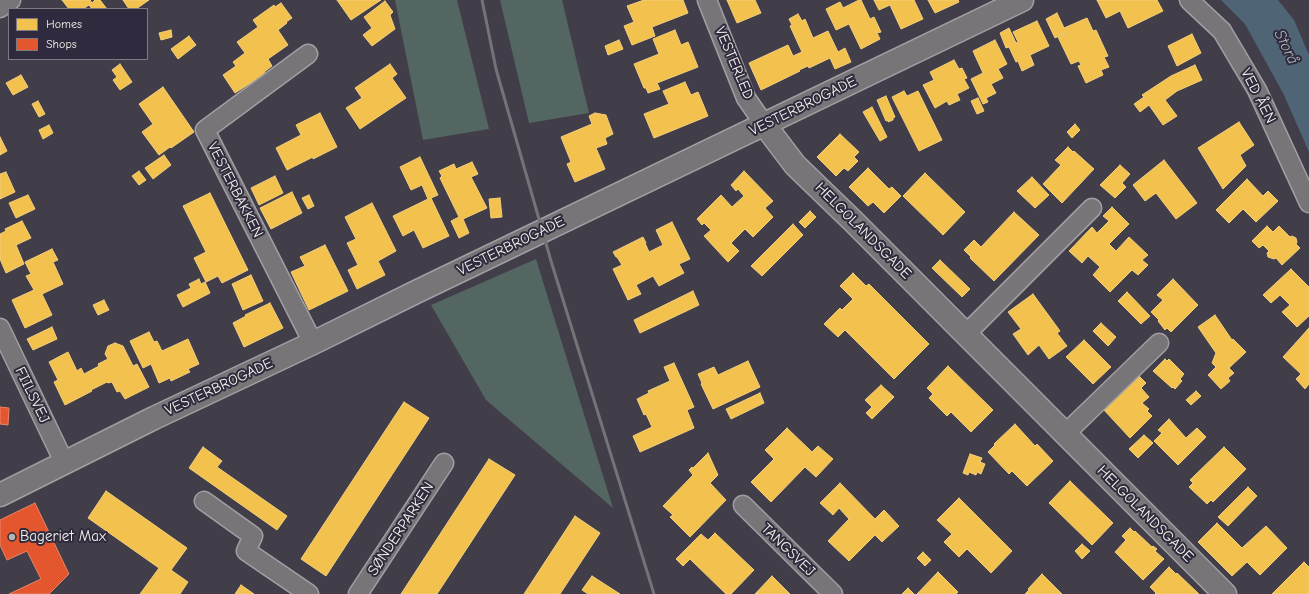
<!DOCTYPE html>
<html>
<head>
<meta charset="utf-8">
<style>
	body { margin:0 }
	#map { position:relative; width:1309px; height:594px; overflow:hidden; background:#413e4a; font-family:"Comic Neue",sans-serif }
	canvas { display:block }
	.legend { position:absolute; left:8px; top:8px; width:140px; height:52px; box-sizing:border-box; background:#2f2a3d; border:1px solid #7e7a81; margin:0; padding:5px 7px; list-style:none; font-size:12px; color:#f4f1e8 }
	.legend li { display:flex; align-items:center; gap:8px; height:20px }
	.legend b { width:20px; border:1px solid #7e7a81 }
</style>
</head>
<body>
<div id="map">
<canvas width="1309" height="594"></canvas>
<ul class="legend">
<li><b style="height:11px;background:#f2c14e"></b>Homes</li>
<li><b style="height:11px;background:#e4572e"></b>Shops</li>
</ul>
</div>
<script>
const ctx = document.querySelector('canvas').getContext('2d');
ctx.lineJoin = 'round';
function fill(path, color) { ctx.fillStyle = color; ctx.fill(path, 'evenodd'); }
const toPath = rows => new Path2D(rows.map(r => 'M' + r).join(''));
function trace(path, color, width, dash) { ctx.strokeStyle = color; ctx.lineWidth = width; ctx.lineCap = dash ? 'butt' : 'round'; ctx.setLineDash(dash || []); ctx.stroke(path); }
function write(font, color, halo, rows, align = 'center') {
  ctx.font = font + ' "Comic Neue",sans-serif'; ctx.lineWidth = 4; ctx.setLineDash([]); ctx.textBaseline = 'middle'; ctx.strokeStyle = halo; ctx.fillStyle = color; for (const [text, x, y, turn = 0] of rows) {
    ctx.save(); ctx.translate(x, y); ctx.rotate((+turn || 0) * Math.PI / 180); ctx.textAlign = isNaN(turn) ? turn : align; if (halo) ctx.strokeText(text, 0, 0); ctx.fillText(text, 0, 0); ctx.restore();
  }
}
const green = toPath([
	[395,0,457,0,489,129,423,140],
	[500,0,562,0,589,113,529,123],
	[536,259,613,508,486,400,431,305]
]);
const water = toPath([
	[1221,0,1278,0,1294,20,1309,55,1309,152,1284,95,1245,24]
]);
const homes = toPath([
	[62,0,90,0,92,3,95,0,100,0,107,9,92,9,89,5,83,9,69,9,62,0],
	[123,0,149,0,136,9,129,9,123,0],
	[337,0,381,0,351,20,337,0],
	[644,0,683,0,688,13,652,27,655,36,632,45,624,26,634,22,627,6,644,0],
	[727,0,755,0,761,13,737,23,727,0],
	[859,0,861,0,870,19,874,17,881,32,877,33,880,39,861,49,849,24,836,30,826,9,840,2,843,8,859,0],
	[874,0,914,0,923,19,901,29,890,5,879,10,874,0],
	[928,0,958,0,959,2,935,13,928,0],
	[1097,0,1157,0,1163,11,1128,28,1120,11,1106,18,1097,0],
	[385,1,393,12,390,15,395,29,372,46,363,35,372,28,364,17,385,1],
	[281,3,292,18,286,22,287,23,278,30,288,45,268,59,272,66,264,72,265,74,235,93,223,75,236,66,233,62,245,53,237,42,258,27,253,20,274,5,275,7,281,3],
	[1057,13,1064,28,1087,18,1093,31,1096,30,1108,56,1104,57,1109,67,1101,70,1103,75,1086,83,1078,66,1081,65,1079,61,1071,64,1058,37,1066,33,1066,32,1055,38,1046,19,1057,13],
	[798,14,802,21,805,19,813,38,828,31,838,52,845,48,851,62,835,69,830,58,809,68,808,66,799,70,800,71,761,90,749,63,788,45,793,56,802,52,790,26,792,25,789,19,798,14],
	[1037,21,1049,46,1030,55,1034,65,1022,71,1018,61,1016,62,1009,47,1006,48,1000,33,1009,28,1016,43,1018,42,1013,32,1037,21],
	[171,30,172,37,161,40,159,33,171,30],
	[675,30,681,45,688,42,698,67,657,83,660,89,648,93,646,88,644,88,634,64,659,54,653,39,675,30],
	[1192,34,1201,53,1177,66,1168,46,1192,34],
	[189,36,196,45,178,59,171,49,189,36],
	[619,40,623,49,608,55,605,46,619,40],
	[995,40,1007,64,998,69,1003,78,991,84,996,93,986,98,988,102,983,104,971,79,983,73,973,51,995,40],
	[954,60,959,69,962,68,967,78,964,79,969,88,957,94,960,100,949,105,947,101,935,108,923,85,934,80,930,72,954,60],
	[120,64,132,82,120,90,113,80,117,77,112,70,120,64],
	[390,64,397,74,392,78,406,98,360,129,346,108,362,98,355,88,390,64],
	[1195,65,1202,80,1177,91,1165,100,1177,116,1163,125,1149,105,1140,112,1134,104,1144,97,1142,95,1171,76,1195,65],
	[21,75,28,87,13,95,6,83,21,75],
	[685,82,691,95,698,92,708,116,654,138,644,114,669,104,663,91,685,82],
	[163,87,194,132,171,148,170,147,159,155,142,132,153,124,139,104,163,87],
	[904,91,907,96,918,91,942,140,919,151,892,97,904,91],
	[886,96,895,117,893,118,893,120,888,122,888,120,886,121,877,100,886,96],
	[978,98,984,111,977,114,971,101,978,98],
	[38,101,45,114,39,117,32,104,38,101],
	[872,107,887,137,880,141,863,112,872,107],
	[320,113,337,147,313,159,313,157,287,170,276,148,301,135,296,125,320,113],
	[595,113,606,115,613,134,605,138,607,144,596,148,605,169,575,182,567,164,571,162,561,137,592,124,589,116,595,113],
	[1239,122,1254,145,1240,155,1246,166,1223,189,1198,148,1239,122],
	[1075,124,1080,130,1072,138,1067,132,1075,124],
	[49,125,53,133,43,139,39,130,49,125],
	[840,134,859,152,854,157,858,161,848,171,844,168,836,176,817,157,840,134],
	[0,137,7,151,0,155,0,137],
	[1068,147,1073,152,1074,151,1094,169,1062,203,1043,184,1061,165,1055,160,1068,147],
	[164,155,171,165,153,179,145,168,164,155],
	[420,157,438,195,431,198,449,236,423,248,414,230,403,236,393,216,428,199,422,185,411,190,400,167,420,157],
	[1164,160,1197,203,1176,219,1156,193,1145,201,1133,185,1164,160],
	[472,162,478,174,471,177,487,208,463,219,469,233,459,238,451,221,459,217,440,178,442,176,439,171,454,164,456,169,472,162],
	[1120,165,1130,174,1122,183,1126,187,1115,198,1100,185,1120,165],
	[868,168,889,189,892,187,901,196,884,213,873,202,868,206,849,187,868,168],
	[139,171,146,180,139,185,132,176,139,171],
	[744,171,773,201,765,208,773,217,753,237,745,229,731,243,739,251,728,262,704,236,711,230,704,223,702,225,697,219,721,195,732,207,744,196,738,189,736,191,731,185,744,171],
	[6,172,15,192,0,199,0,174,6,172],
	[925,173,965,212,943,235,903,196,925,173],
	[275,176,283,193,259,205,251,188,275,176],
	[1032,177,1049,195,1035,208,1017,191,1032,177],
	[1247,179,1263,196,1268,191,1278,201,1256,222,1243,209,1229,223,1216,210,1247,179],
	[292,192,302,213,271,229,260,208,292,192],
	[210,193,248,270,222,283,218,276,206,282,194,258,206,252,183,206,210,193],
	[28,195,35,209,16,218,9,203,28,195],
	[309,195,314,206,308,209,302,198,309,195],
	[500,198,502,217,491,218,489,199,500,198],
	[372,203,396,251,378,261,385,275,357,289,348,270,358,265,347,243,356,239,345,217,372,203],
	[1112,207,1129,224,1109,244,1116,251,1129,237,1148,255,1142,260,1148,265,1138,275,1132,270,1110,292,1093,275,1100,267,1088,256,1082,263,1069,251,1092,227,1097,233,1109,221,1103,216,1112,207],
	[810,211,816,217,805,228,799,222,810,211],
	[1014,212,1039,235,994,281,970,258,971,257,964,250,974,240,981,247,1014,212],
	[22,221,31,238,16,245,24,264,6,273,0,259,0,234,6,231,5,229,22,221],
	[672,222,690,259,679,264,684,273,659,286,653,276,636,285,641,294,628,300,613,269,622,265,617,257,616,257,613,252,643,237,646,243,645,243,649,252,663,245,656,230,672,222],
	[793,224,803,235,762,276,751,266,793,224],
	[1267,226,1273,232,1279,226,1290,237,1292,236,1296,238,1297,242,1296,244,1300,248,1282,265,1276,258,1274,259,1268,257,1267,253,1269,251,1263,245,1259,248,1252,241,1267,226],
	[325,245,348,291,309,310,291,272,305,266,300,257,325,245],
	[52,249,58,260,53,262,63,284,42,294,52,315,25,328,12,300,34,290,26,276,31,274,25,262,52,249],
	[940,260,970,289,962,297,932,268,940,260],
	[1291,269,1309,287,1309,316,1297,327,1282,312,1290,305,1280,295,1271,303,1263,295,1291,269],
	[853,273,866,286,869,284,929,344,894,379,845,330,838,337,824,324,840,308,842,310,853,299,840,286,853,273],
	[251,275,263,301,243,310,232,284,251,275],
	[199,279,201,284,205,282,210,293,183,307,177,295,191,288,189,284,199,279],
	[1173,279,1198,305,1171,332,1167,328,1165,330,1158,321,1159,320,1151,312,1163,300,1157,295,1173,279],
	[693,291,699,305,640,333,634,320,693,291],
	[1127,292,1150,316,1141,324,1118,301,1127,292],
	[1033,294,1060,331,1057,333,1067,346,1049,359,1039,345,1028,355,1013,334,1021,329,1008,312,1033,294],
	[104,300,109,310,98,315,93,305,104,300],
	[270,303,283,328,244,347,233,323,246,316,245,315,270,303],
	[1215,315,1232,340,1233,339,1246,352,1229,368,1234,373,1228,378,1230,381,1221,389,1208,375,1216,367,1212,363,1216,353,1198,327,1215,315],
	[1101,323,1116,337,1108,346,1093,331,1101,323],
	[52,327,57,339,33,350,27,339,52,327],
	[1309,328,1309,384,1305,389,1296,379,1301,374,1283,357,1309,328],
	[149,332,154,342,157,341,162,351,188,339,199,364,188,369,190,372,171,381,170,378,159,383,151,364,143,368,130,341,149,332],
	[1084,340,1111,367,1093,384,1066,357,1084,340],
	[115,343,123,346,133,366,137,364,149,387,125,399,120,391,117,392,112,382,108,383,107,382,91,390,92,391,65,405,54,382,58,380,49,362,68,352,77,371,81,368,84,374,99,366,98,364,108,359,105,354,108,346,115,343],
	[1165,359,1167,361,1169,359,1184,374,1180,379,1182,381,1175,389,1173,387,1172,388,1153,371,1165,359],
	[748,361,760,387,713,409,701,384,702,383,698,374,714,367,718,375,748,361],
	[674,363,694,407,687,410,694,428,640,452,633,436,652,427,646,414,644,415,637,399,649,393,648,391,670,381,664,367,674,363],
	[948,366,993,410,971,432,951,412,947,416,929,398,933,394,927,388,948,366],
	[1136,373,1146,383,1141,388,1149,397,1142,403,1149,409,1147,411,1152,416,1130,438,1104,410,1118,396,1116,393,1136,373],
	[881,385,894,397,872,419,866,413,872,407,865,400,881,385],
	[1196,391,1201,396,1191,405,1186,400,1196,391],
	[760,393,764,403,731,419,726,409,760,393],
	[404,402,429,418,326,576,301,559,404,402],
	[1169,419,1186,438,1197,428,1206,437,1178,465,1154,441,1162,433,1158,430,1169,419],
	[1015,424,1035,446,1037,444,1053,461,1027,486,1012,471,1009,474,988,452,995,445,994,444,1015,424],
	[787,428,812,452,818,446,833,459,816,477,805,467,771,502,751,482,774,459,765,450,787,428],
	[1144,435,1153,443,1138,458,1129,449,1144,435],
	[203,447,222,461,217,467,287,516,277,530,189,468,203,447],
	[1224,447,1246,469,1213,502,1211,500,1207,504,1189,487,1193,483,1190,480,1224,447],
	[708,453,718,475,710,483,726,500,690,537,670,517,673,515,663,506,693,475,689,470,692,467,693,468,708,453],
	[970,454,982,458,980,462,985,464,981,474,977,472,976,475,969,472,968,475,963,473,970,454],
	[489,459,515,475,437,594,401,594,489,459],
	[1070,481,1113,523,1092,545,1049,503,1070,481],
	[840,483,875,519,884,510,899,526,882,542,875,535,849,561,828,541,849,519,839,508,833,515,820,503,840,483],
	[1248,487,1257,496,1228,526,1218,517,1248,487],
	[106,491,187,548,171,570,188,582,180,594,140,594,159,568,88,518,106,491],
	[959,498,1012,551,991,573,967,549,959,557,944,542,952,534,937,520,959,498],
	[575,516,600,533,560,594,524,594,575,516],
	[1217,523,1242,548,1266,526,1287,548,1260,575,1247,562,1232,576,1198,542,1217,523],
	[1130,528,1134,532,1135,531,1152,547,1153,546,1157,549,1155,551,1164,559,1143,580,1115,552,1126,540,1122,536,1130,528],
	[715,533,754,570,731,594,726,594,690,559,683,566,676,559,701,534,708,540,715,533],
	[1082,544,1090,551,1082,559,1075,551,1082,544],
	[923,552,931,560,925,566,917,558,923,552],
	[1304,562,1309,567,1309,594,1272,594,1304,562],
	[1169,567,1176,574,1177,573,1199,594,1155,594,1156,593,1150,587,1169,567],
	[938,572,958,592,956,594,917,594,938,572],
	[1042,574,1062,594,1025,594,1029,590,1028,589,1042,574],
	[592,576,620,594,588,594,582,590,592,576],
	[772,576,790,594,755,594,772,576],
	[241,585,254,594,235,594,241,585],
	[908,588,914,594,902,594,908,588]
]);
const shops = toPath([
	[0,407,9,408,8,425,0,424,0,407],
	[35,503,69,574,49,594,9,594,41,579,27,551,7,560,0,545,0,520,35,503]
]);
const minor = toPath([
	[707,0,746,98,764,124],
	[1189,0,1222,31,1257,90,1309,203],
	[0,8,11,0],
	[308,54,205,130,313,343],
	[0,328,64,462],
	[966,334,1092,208],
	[1065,434,1159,343],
	[204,501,253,536,246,551,309,594],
	[743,505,833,594],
	[358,594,444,463]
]);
const tertiary = toPath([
	[764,124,795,165,853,221,1225,594],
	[0,495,154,418,313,343,416,292,1022,0]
]);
const rail = toPath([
	[482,0,496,69,551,261,654,594]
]);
const markers = [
	[12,537,4,"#b5b2b1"]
];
const streetNames = [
	["VESTERLED",734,63,67],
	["VED ÅEN",1258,96,63],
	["VESTERBROGADE",803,106,-26],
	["VESTERBAKKEN",235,190,63],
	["HELGOLANDSGADE",863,231,45],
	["VESTERBROGADE",511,246,-26],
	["VESTERBROGADE",219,387,-25],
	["FIILSVEJ",32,395,64],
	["HELGOLANDSGADE",1145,514,45],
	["SØNDERPARKEN",401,529,-57],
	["TANGSVEJ",788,550,44]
];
const poiNames = [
	["Bageriet Max",20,537]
];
const waterNames = [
	["Storå",1286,47,64]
];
fill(green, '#536662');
fill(water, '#4f6576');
fill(homes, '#f2c14e');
trace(homes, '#f3cf7c', 1);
fill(shops, '#e4572e');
trace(shops, '#e98566', 1);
trace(minor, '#a19fa3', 21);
trace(tertiary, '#a19fa3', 25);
trace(minor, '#777577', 18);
trace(tertiary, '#777577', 22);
trace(rail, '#757377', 3);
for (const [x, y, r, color] of markers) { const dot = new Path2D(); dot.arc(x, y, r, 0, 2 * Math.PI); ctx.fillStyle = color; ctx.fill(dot); trace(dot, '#2f2a3d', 1.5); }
write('15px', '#f4f1e8', '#2f2a3d', streetNames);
write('15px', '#f4f1e8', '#2f2a3d', poiNames, 'left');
write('italic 16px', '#aab4b6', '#2f2a3d', waterNames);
</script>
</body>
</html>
